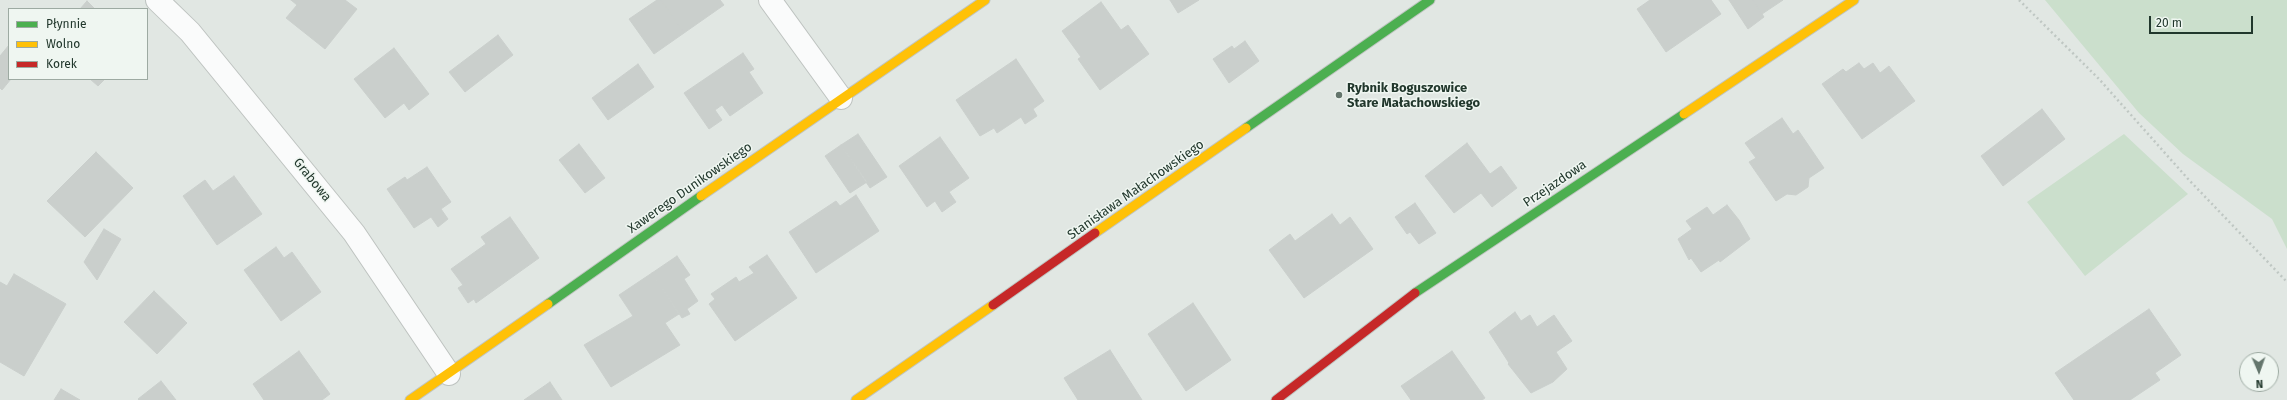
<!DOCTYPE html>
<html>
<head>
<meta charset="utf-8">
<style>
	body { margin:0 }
	#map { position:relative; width:2287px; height:400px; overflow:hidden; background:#e1e7e3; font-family:"Fira Sans",sans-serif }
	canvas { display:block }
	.legend { position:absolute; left:8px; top:8px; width:140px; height:72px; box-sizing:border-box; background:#eff6f1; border:1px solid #9daaa2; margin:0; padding:5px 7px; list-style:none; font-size:12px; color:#21372c }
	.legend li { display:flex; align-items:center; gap:8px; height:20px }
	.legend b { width:20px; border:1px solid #9daaa2 }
	.north { position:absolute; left:2239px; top:352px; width:40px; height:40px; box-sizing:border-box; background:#eff6f1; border:1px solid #9daaa2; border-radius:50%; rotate:178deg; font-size:11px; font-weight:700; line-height:16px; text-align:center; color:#21372c }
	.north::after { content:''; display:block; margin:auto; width:14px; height:18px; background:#64756c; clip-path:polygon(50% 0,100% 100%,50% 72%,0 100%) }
	.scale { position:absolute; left:2149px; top:16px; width:104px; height:18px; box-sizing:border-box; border:2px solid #21372c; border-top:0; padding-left:5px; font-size:12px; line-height:14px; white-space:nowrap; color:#21372c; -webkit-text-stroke:3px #eff6f1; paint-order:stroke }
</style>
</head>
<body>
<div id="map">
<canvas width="2287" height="400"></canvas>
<ul class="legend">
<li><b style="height:5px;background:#4caf50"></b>Płynnie</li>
<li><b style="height:5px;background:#ffc107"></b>Wolno</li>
<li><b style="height:5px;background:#c62828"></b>Korek</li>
</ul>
<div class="north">N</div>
<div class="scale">20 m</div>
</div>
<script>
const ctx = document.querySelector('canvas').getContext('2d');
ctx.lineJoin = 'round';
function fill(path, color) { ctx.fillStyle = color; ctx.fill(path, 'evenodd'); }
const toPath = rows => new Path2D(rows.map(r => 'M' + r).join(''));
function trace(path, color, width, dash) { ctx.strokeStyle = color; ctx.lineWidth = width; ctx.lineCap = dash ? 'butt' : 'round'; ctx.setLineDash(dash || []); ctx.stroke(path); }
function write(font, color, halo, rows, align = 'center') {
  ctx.font = font + ' "Fira Sans",sans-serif'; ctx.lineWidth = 3; ctx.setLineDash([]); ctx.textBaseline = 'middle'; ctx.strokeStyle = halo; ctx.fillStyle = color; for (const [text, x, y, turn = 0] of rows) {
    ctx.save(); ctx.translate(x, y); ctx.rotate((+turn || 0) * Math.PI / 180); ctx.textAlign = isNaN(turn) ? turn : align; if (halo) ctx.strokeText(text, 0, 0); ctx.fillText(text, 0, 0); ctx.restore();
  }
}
const green = toPath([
	[2045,0,2287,0,2287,249,2272,219,2183,154,2139,113],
	[2124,134,2188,194,2085,276,2027,202]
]);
const building = toPath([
	[291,0,345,0,357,9,325,49,286,18,297,5,291,0],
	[657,0,661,0,684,33,654,54,629,19,657,0],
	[661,0,720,0,724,5,684,33,661,0],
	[1170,0,1199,0,1178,13,1170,0],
	[1650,0,1711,0,1721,14,1666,52,1637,9,1650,0],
	[1729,0,1753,0,1764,17,1748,29,1729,0],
	[1753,0,1783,0,1762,14,1753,0],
	[87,1,95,9,80,9,87,1],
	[1101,2,1121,30,1128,25,1149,54,1100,90,1078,59,1081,57,1062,31,1101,2],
	[498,35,513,55,465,92,449,72,498,35],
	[1245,41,1259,61,1229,83,1213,59,1232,46,1234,49,1245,41],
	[9,45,9,79,11,79,2,90,0,88,0,56,9,45],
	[394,48,429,94,409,110,404,103,385,118,354,79,394,48],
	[743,53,754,69,749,72,763,93,730,116,722,105,715,110,722,120,709,129,684,93,743,53],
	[1016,59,1044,101,1033,109,1037,116,1025,124,1021,117,997,133,994,128,980,136,956,100,1016,59],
	[1859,63,1864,69,1873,63,1880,73,1889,66,1915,101,1862,139,1822,84,1843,69,1846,72,1859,63],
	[638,64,654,87,608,120,592,98,638,64],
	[90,79,105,79,98,86,90,79],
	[2042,109,2065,139,2003,186,1981,156,2042,109],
	[1782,118,1793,134,1798,130,1824,168,1809,178,1808,187,1796,195,1787,194,1776,201,1749,162,1756,158,1745,143,1782,118],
	[858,134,887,177,870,188,841,145,858,134],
	[940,137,969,178,949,192,956,202,942,212,935,201,927,207,899,166,940,137],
	[1467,143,1490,174,1501,166,1517,188,1492,207,1481,193,1454,213,1425,176,1467,143],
	[579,144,605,178,585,193,559,160,579,144],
	[841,145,867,182,850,193,825,156,841,145],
	[96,152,133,188,85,237,47,201,96,152],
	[427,167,451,202,441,209,448,219,438,227,431,217,414,228,387,189,405,177,407,180,427,167],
	[234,176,262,214,217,245,183,196,205,180,213,191,234,176],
	[856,195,879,231,816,273,789,232,836,201,840,206,856,195],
	[1415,203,1436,233,1419,244,1410,232,1407,234,1395,217,1415,203],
	[1727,205,1739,220,1750,239,1720,262,1719,260,1701,272,1691,258,1689,260,1678,239,1692,229,1686,221,1707,207,1713,215,1727,205],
	[1332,214,1340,225,1350,217,1373,249,1304,298,1269,250,1290,234,1295,241,1332,214],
	[510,217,539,258,476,303,474,299,468,303,458,288,463,285,451,269,486,244,481,237,510,217],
	[104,229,121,239,97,280,84,262,104,229],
	[276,247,284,258,292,252,321,292,281,321,244,270,276,247],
	[767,255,797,298,735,341,709,304,715,299,711,294,736,277,739,282,754,273,749,267,767,255],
	[677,256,690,275,684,279,698,301,687,309,690,314,682,318,652,273,677,256],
	[652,273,679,314,665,323,680,345,611,387,584,345,633,316,619,295,652,273],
	[14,274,66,304,24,376,0,362,0,282,7,286,14,274],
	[154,291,187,323,157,354,124,322,154,291],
	[1193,303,1231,360,1186,391,1148,334,1193,303],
	[2149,309,2181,355,2155,373,2160,380,2130,400,2074,400,2055,373,2149,309],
	[1515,312,1521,321,1530,315,1537,327,1554,315,1572,341,1556,352,1567,369,1553,382,1531,393,1508,364,1509,363,1489,332,1515,312],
	[1110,350,1142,400,1078,400,1064,378,1110,350],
	[299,351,330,394,322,400,264,400,253,384,299,351],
	[1452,351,1485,398,1482,400,1411,400,1401,386,1452,351],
	[161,381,176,400,139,400,138,399,161,381],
	[550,382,562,400,524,400,550,382],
	[61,389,80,400,54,400,61,389]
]);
const path = toPath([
	[2019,0,2099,79,2189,180,2287,282]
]);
const street = toPath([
	[157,0,190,32,354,233,449,374],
	[770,0,841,98]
]);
const fast = toPath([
	[1246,128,1430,0],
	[1415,293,1684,114],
	[548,304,701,196]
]);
const slow = toPath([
	[1684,114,1854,0],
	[701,196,985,0],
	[1095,233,1246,128],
	[410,400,548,304],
	[856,400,993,305]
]);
const jam = toPath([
	[993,305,1095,233],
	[1276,400,1415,293]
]);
const markers = [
	[1339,95,4,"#64756c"]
];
const poiNames = [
	["Rybnik Boguszowice",1347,88],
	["Stare Małachowskiego",1347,103]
];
const streetNames = [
	["Grabowa",312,180,51],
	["Przejazdowa",1555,184,-34],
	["Xawerego Dunikowskiego",690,188,-35],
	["Stanisława Małachowskiego",1136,190,-35]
];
fill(green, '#cbdfcc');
fill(building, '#cacfcc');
trace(building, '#cacfcc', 1);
trace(street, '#bec3c0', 24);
trace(fast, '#bfc5c1', 11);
trace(slow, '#bfc5c1', 11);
trace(jam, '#bfc5c1', 11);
trace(path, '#bfc7c3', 2.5, [2, 3]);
trace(street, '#fafbfb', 22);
trace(fast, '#4caf50', 9);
trace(slow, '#ffc107', 9);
trace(jam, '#c62828', 9);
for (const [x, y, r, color] of markers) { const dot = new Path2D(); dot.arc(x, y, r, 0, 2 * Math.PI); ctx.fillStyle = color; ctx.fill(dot); trace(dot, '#eff6f1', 1.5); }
write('bold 13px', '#21372c', '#eff6f1', poiNames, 'left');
write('13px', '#21372c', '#eff6f1', streetNames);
</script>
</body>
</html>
